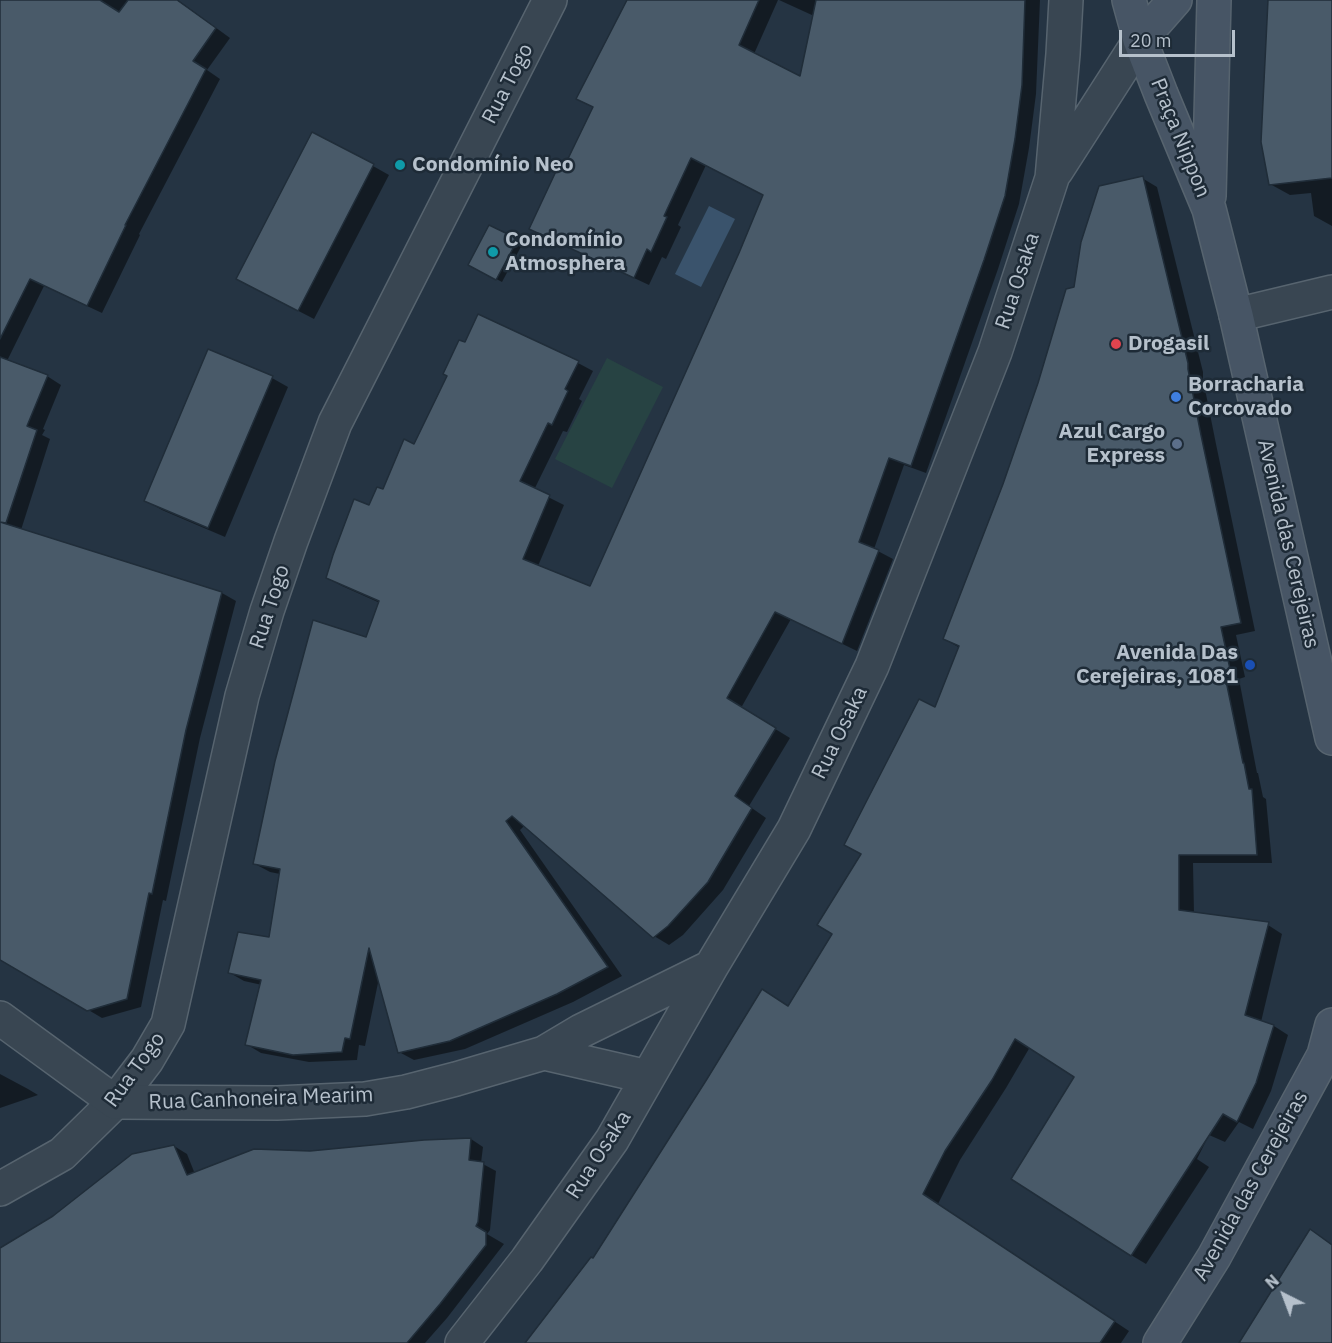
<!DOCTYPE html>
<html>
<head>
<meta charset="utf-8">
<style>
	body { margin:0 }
	#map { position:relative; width:1332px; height:1343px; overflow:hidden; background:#253443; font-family:"IBM Plex Sans",sans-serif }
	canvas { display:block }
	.north { position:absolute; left:1254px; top:1265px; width:60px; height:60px; -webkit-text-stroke:4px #1e2b37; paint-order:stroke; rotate:318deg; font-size:16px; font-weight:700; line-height:24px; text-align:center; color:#b6c1cc }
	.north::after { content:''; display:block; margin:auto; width:21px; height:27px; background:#b6c1cc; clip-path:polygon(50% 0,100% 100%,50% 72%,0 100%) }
	.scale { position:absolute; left:1119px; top:30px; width:116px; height:27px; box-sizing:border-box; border:3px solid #b6c1cc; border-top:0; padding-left:8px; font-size:18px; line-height:21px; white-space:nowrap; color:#b6c1cc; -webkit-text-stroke:4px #1e2b37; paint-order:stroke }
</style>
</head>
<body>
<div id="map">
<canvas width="1332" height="1343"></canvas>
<div class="north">N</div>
<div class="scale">20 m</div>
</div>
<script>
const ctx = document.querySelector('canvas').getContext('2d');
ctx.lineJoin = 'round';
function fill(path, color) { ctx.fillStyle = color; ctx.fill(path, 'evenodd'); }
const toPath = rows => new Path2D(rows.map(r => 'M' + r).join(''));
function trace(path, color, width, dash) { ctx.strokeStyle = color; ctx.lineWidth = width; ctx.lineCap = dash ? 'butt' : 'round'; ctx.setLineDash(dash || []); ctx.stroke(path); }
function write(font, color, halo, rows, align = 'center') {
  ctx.font = font + ' "IBM Plex Sans",sans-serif'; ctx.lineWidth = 5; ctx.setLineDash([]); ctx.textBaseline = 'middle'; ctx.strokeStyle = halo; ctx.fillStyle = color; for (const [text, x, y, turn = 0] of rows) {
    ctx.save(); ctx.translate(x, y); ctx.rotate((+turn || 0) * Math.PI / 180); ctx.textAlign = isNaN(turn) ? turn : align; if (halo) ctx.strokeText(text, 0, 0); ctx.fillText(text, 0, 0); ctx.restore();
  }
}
const green = toPath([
	[607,358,663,387,612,488,555,459]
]);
const water = toPath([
	[709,206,735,219,701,287,675,274]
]);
const shadow = toPath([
	[0,0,178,0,230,38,207,70,220,79,139,234,140,235,102,313,44,286,7,361,47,376,61,385,43,429,45,430,42,435,50,439,21,530,222,593,236,601,200,738,166,901,163,900,141,1007,102,1018,14,966,0,956],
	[628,0,778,0,754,54,801,78,814,16,779,0,1040,0,1036,94,1029,148,1019,204,998,269,926,473,904,465,874,549,893,559,857,651,791,619,741,708,790,738,749,806,766,818,723,890,683,935,669,945,654,936,525,825,520,830,622,976,573,1002,465,1049,414,1060,399,1052,379,978,365,1046,359,1045,357,1060,309,1062,261,1053,246,1044,262,985,244,981,230,973,270,939,280,874,270,872,255,864,367,639,380,603,342,586,327,578,370,507,384,491,415,445,578,363,593,371,579,399,582,401,567,432,563,431,534,490,564,505,538,566,590,588,740,253,764,196,706,165,678,225,681,227,666,259,662,257,649,285,546,237,531,229,564,171,595,106],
	[1269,0,1332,0,1332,226,1314,216,1311,193,1290,195,1270,184],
	[373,166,389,175,314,319,254,288],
	[1142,178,1157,187,1203,372,1203,379,1216,444,1255,631,1236,635,1245,677,1239,679,1257,773,1258,773,1263,797,1266,799,1272,863,1193,863,1194,913,1268,925,1282,934,1261,1022,1274,1026,1288,1035,1271,1091,1253,1129,1239,1122,1225,1142,1209,1135,1197,1159,1209,1167,1146,1264,1131,1255,1076,1077,1030,1047,1006,1088,960,1160,938,1204,1129,1331,1121,1343,527,1343,594,1260,788,1006,835,933,863,853,936,709,960,648,944,639,1005,484,1076,288],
	[489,227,523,243,502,282,470,265],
	[272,378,288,387,225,537,162,510,146,501],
	[0,1074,28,1089,38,1095,0,1108],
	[471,1139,483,1147,481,1163,496,1171,490,1230,487,1234,504,1244,447,1318,425,1343,0,1343,0,1248,9,1244,174,1146,187,1154,195,1174,310,1153]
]);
const building = toPath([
	[0,0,100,0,119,12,128,0,177,0,216,28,193,61,206,69,125,225,126,225,87,306,30,279,0,339,0,0],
	[627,0,759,0,739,45,800,76,816,0,1025,0,1022,85,1015,139,1005,196,984,260,911,466,889,458,859,542,879,550,842,644,775,612,727,698,776,728,735,796,752,808,708,882,668,926,653,938,512,816,506,821,608,967,557,994,450,1041,398,1053,369,948,350,1039,345,1038,342,1052,293,1055,245,1045,261,980,228,973,238,932,269,937,280,869,253,864,275,761,313,620,366,637,379,601,326,578,333,555,354,499,369,505,377,487,383,489,404,439,414,444,447,376,443,374,459,340,465,342,478,314,579,361,565,389,568,391,552,425,548,423,520,481,550,495,523,559,590,586,739,253,763,195,691,158,664,216,667,217,651,252,647,249,634,278,529,229,558,167,563,169,593,107,576,99,627,0],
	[1268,0,1332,0,1332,178,1269,185,1261,142,1268,0],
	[312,132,374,164,298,311,236,279,312,132],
	[1143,176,1188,363,1188,369,1201,435,1241,623,1221,627,1230,669,1224,671,1243,763,1244,763,1249,789,1252,789,1257,855,1179,855,1179,910,1269,922,1245,1015,1274,1025,1256,1083,1237,1122,1223,1114,1131,1256,1011,1179,1074,1077,1015,1039,992,1080,945,1151,923,1194,1115,1321,1100,1343,525,1343,591,1257,593,1258,707,1079,762,989,788,1006,832,934,817,925,861,854,844,845,919,699,935,707,959,646,943,639,1003,484,1038,383,1066,289,1074,287,1081,242,1099,186,1143,176],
	[489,225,518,239,496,280,468,265,489,225],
	[208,349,273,376,208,528,144,501,208,349],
	[0,357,48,375,27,426,37,430,6,523,0,522,0,357],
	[0,522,222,592,186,730,152,894,149,893,127,999,87,1011,0,960,0,522],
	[471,1138,469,1160,484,1162,478,1222,476,1226,486,1232,486,1245,440,1304,407,1343,0,1343,0,1248,53,1216,132,1154,174,1145,187,1175,254,1149,310,1151,424,1140,471,1138],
	[1310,1229,1332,1245,1332,1343,1239,1343,1310,1229]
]);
const minor = toPath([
	[0,1189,62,1154,115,1102,147,1060,168,1024,242,696,267,611,291,541,335,423,550,0]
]);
const tertiary = toPath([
	[1056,171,1140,40],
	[1236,315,1332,292],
	[0,1018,115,1102,277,1103,365,1099,406,1092,456,1079,544,1053,581,1031,711,967],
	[544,1053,648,1077],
	[462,1343,527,1260,612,1140,711,967,794,829,872,666,995,352,1052,178,1063,54,1066,0]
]);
const secondary = toPath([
	[1129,0,1140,40,1161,94,1209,209,1236,315,1332,738],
	[1140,40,1175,0],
	[1209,196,1214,0],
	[1160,1343,1214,1257,1324,1055,1332,1025]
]);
const markers = [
	[400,165,6,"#0f9aa8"],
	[493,252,6,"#0f9aa8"],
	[1116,344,6,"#e0444e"],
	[1176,397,6,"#3f7fe0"],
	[1177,444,6,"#5c6f8a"],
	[1250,665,6,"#1a4fb4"]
];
const streetNames = [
	["Rua Togo",508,84,-63],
	["Praça Nippon",1180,138,68],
	["Rua Osaka",1018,281,-72],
	["Avenida das Cerejeiras",1288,544,77],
	["Rua Togo",270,607,-72],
	["Rua Osaka",840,733,-64],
	["Rua Togo",135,1070,-54],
	["Rua Canhoneira Mearim",261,1099,-2],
	["Rua Osaka",599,1155,-57],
	["Avenida das Cerejeiras",1251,1186,-61]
];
const poiNames = [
	["Condomínio Neo",412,165],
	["Condomínio",505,240],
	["Atmosphera",505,264],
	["Drogasil",1128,344],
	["Borracharia",1188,385],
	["Corcovado",1188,409],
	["Azul Cargo",1165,432,"right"],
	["Express",1165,456,"right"],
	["Avenida Das",1238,653,"right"],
	["Cerejeiras, 1081",1238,677,"right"]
];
fill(green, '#274343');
fill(water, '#3a536c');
fill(shadow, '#0007');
fill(building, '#495a69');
trace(building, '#202d39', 1.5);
trace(minor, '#57646f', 36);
trace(tertiary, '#57646f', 36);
trace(secondary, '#57646f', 36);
trace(minor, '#394652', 33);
trace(tertiary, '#394652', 33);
trace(secondary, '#475565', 33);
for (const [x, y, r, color] of markers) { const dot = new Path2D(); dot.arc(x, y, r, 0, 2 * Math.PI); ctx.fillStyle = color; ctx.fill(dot); trace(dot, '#1e2b37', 2); }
write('21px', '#b6c1cc', '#1e2b37', streetNames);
write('bold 21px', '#b6c1cc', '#1e2b37', poiNames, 'left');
</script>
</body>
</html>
